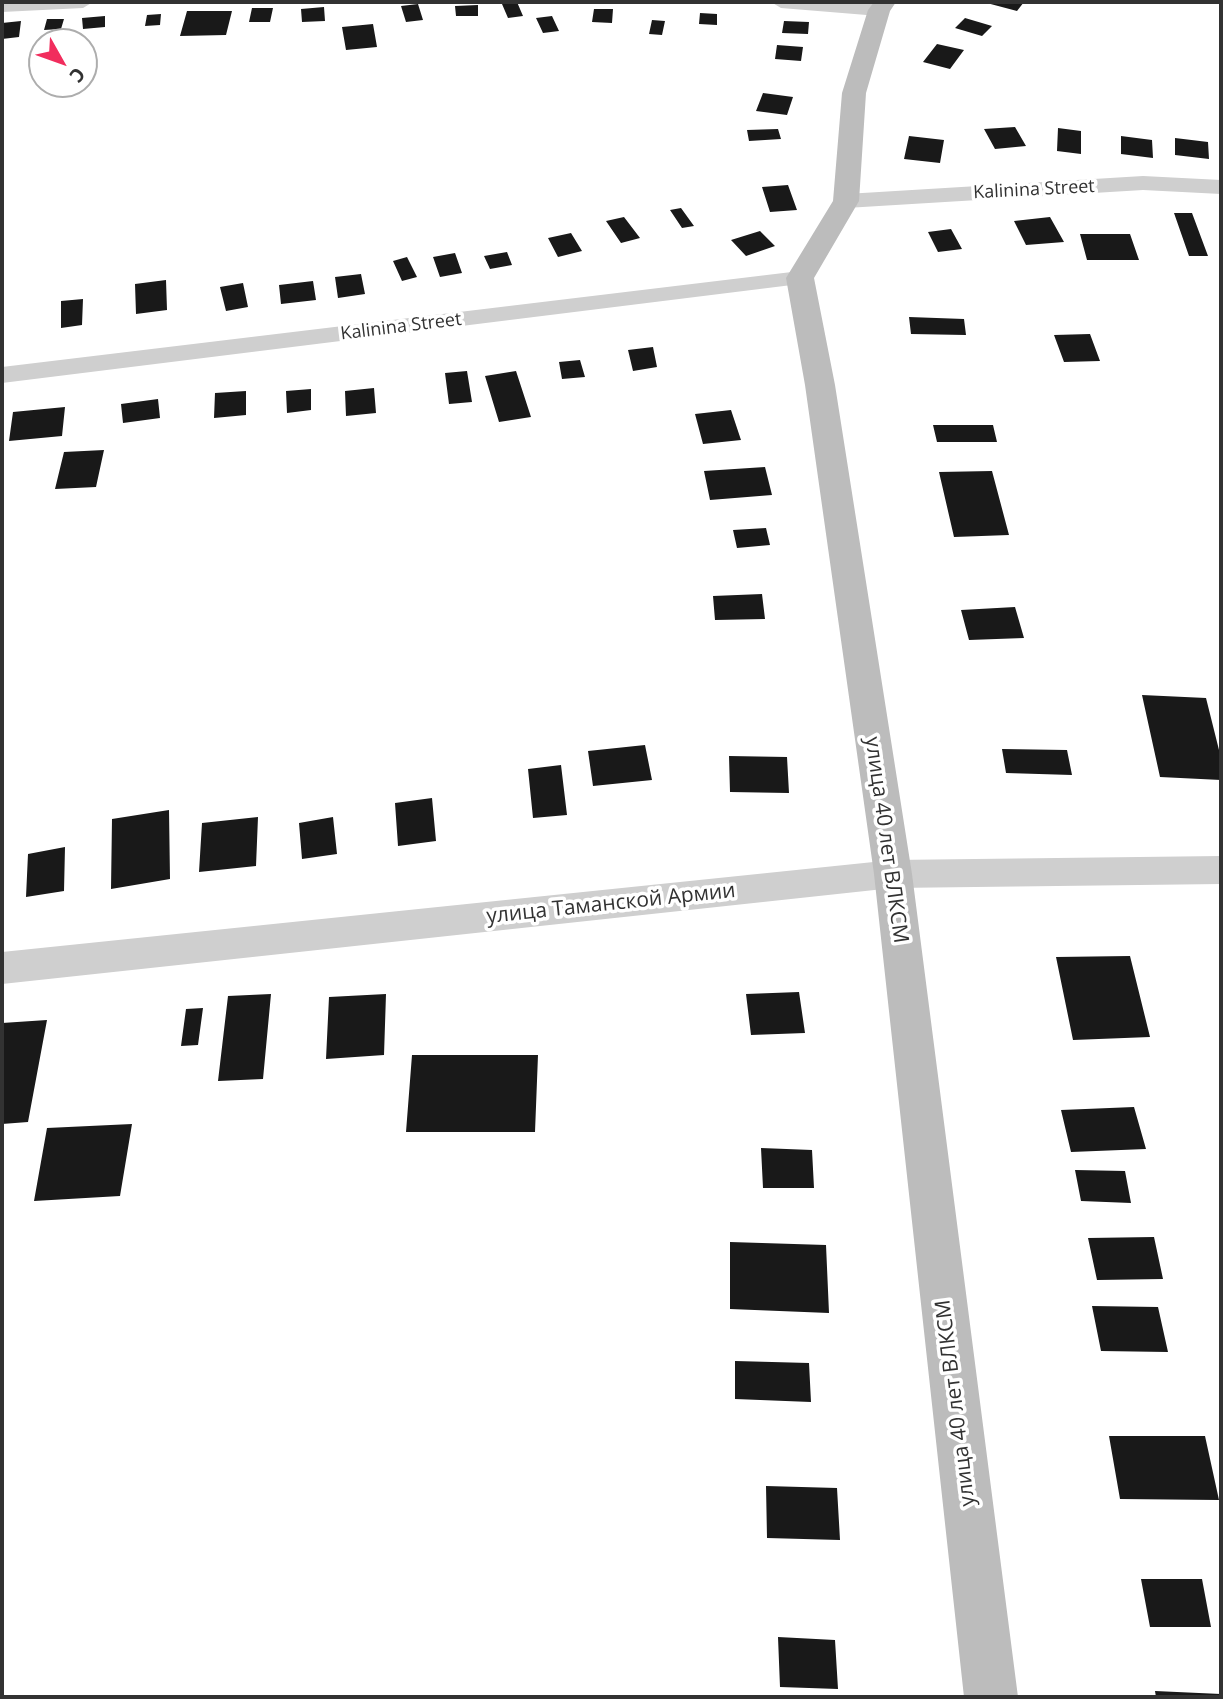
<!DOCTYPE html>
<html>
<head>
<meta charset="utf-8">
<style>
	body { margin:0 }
	#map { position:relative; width:1223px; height:1699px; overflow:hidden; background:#fff; font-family:"Open Sans",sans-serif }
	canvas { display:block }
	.frame { position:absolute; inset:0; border:4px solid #323232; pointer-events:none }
	.north { position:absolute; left:28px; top:28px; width:70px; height:70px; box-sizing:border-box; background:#fff; border:2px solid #adadad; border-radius:50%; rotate:130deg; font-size:19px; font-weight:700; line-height:28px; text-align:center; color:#323232 }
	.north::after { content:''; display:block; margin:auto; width:24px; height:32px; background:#f12d5d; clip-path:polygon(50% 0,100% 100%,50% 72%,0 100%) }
</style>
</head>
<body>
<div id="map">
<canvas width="1223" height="1699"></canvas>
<div class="frame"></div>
<div class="north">С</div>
</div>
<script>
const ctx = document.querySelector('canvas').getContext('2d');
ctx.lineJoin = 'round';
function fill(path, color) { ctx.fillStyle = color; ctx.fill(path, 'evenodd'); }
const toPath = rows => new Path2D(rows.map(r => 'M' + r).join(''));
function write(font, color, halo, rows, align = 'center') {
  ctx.font = font + ' "Open Sans",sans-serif'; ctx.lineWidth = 7; ctx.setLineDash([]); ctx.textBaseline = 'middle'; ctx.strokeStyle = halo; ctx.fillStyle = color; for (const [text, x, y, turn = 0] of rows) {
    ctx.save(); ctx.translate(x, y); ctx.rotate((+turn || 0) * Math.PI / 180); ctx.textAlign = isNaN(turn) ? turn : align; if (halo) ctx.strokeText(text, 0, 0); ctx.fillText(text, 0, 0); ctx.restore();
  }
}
const building = toPath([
	[517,2,523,16,508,18,502,4],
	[983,2,1024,2,1017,11],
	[418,4,423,20,406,22,401,6],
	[478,5,478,16,456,16,455,6],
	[324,7,325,21,302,22,301,9],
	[252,8,273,8,270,22,249,22],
	[594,9,613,9,612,23,592,22],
	[187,11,232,11,226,35,180,36],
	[700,13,717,14,717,25,699,24],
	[161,14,160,25,145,26,147,15],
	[105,16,105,27,83,29,82,18],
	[552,16,559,31,543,33,536,18],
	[965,18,992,26,982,36,955,28],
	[47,19,64,19,61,29,44,30],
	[652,20,665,21,662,35,649,34],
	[21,21,19,37,2,39,2,23],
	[784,21,809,22,808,34,782,33],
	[373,24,377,47,346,50,342,27],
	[937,44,964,50,950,69,923,62],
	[777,45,803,47,801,61,775,59],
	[763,93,793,97,787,115,756,111],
	[1015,127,1026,146,995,149,984,129],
	[1058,128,1081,131,1081,154,1057,151],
	[778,129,781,139,749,141,747,130],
	[909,136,944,140,940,163,904,159],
	[1121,136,1152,140,1153,158,1121,154],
	[1175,138,1208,142,1209,159,1175,155],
	[788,185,797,210,770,212,762,187],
	[681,208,694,226,682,228,670,210],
	[1174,213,1192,213,1208,256,1189,256],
	[624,217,640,238,621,243,606,221],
	[1050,217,1064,242,1026,245,1014,221],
	[951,229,962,249,938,252,928,232],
	[760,231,775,246,746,256,731,240],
	[571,233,582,251,558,257,548,238],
	[1080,234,1130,234,1139,260,1087,260],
	[507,252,512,265,490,269,484,256],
	[455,253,462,273,440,277,433,257],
	[407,257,417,277,402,281,393,261],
	[361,274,365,294,338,298,335,277],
	[166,280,167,310,136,314,135,284],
	[313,281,316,300,281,304,279,285],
	[243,283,248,307,226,311,220,287],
	[83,299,82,325,61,328,61,301],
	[909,317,964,319,966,335,911,334],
	[1090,334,1100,361,1064,362,1054,335],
	[653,347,657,367,633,371,628,350],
	[580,360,585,377,562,379,559,362],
	[467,371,472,402,449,404,445,373],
	[516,371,531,417,499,422,485,376],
	[374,388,376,413,346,416,345,391],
	[311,389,311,410,287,413,286,391],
	[246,391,246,415,214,418,215,393],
	[158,399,160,418,123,423,121,404],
	[65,407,62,436,9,441,13,412],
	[731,410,741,440,703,444,695,414],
	[933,425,993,425,997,442,937,442],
	[104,450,96,487,55,489,64,452],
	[765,467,772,495,710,500,704,471],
	[992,471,1009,535,954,537,939,472],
	[766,528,770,545,737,548,733,530],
	[762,594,765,619,715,620,713,596],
	[1015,607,1024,638,969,640,961,610],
	[1142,695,1206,698,1221,758,1221,780,1160,777],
	[645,745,652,780,593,786,588,751],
	[1002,749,1067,750,1072,775,1006,773],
	[729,756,787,757,789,793,730,792],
	[561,765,567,815,533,818,528,769],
	[432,798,436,841,398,846,395,803],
	[169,810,170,879,111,889,112,819],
	[258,817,256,866,199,872,202,823],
	[333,817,337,854,302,859,299,823],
	[65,847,64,891,26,897,28,854],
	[1130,956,1150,1037,1073,1040,1056,957],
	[799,992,805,1033,751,1035,746,994],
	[271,994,263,1079,218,1081,228,996],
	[386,994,384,1055,326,1059,329,997],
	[203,1008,198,1045,181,1046,186,1009],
	[47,1020,28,1122,2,1124,2,1023],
	[412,1055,538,1055,535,1132,406,1132],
	[1134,1107,1146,1149,1071,1152,1061,1110],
	[132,1124,120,1196,34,1201,47,1128],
	[761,1148,812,1150,814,1188,763,1188],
	[1075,1170,1125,1171,1131,1203,1081,1201],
	[1154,1237,1163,1279,1097,1280,1088,1238],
	[730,1242,826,1245,829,1313,730,1309],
	[1092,1306,1158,1307,1168,1352,1101,1351],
	[735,1361,809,1363,811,1402,735,1399],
	[1109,1436,1205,1436,1219,1500,1120,1499],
	[766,1486,837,1488,840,1540,767,1538],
	[1141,1579,1202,1579,1211,1627,1150,1627],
	[778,1637,835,1640,838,1689,780,1687],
	[1155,1691,1221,1694,1221,1697,1156,1697]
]);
const street = toPath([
	[2,2,93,2,83,8,2,12,2,2],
	[771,2,850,2,879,4,889,10,879,16,781,8,771,2],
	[1143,176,1221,180,1221,194,1143,190,846,208,838,206,835,201,838,196,846,194,1143,176],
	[800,271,808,273,812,278,808,283,2,383,2,367,800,271],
	[1221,856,1221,884,893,888,2,984,2,952,893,860,1221,856]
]);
const secondary = toPath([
	[874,2,896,2,890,11,866,93,859,201,814,278,835,385,912,874,1018,1697,964,1697,874,874,805,385,786,278,833,201,842,93,868,10,874,2]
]);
const farStreetnames = [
	["Kalinina Street",1034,190,-3],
	["Kalinina Street",401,327,-7]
];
const streetNames = [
	["улица 40 лет ВЛКСМ",886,840,82],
	["улица Таманской Армии",611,904,-6],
	["улица 40 лет ВЛКСМ",956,1403,-97]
];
fill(building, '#191919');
fill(street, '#cfcfcf');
fill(secondary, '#bcbcbc');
write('18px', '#323232', '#fff', farStreetnames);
write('21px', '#323232', '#fff', streetNames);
</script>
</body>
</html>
